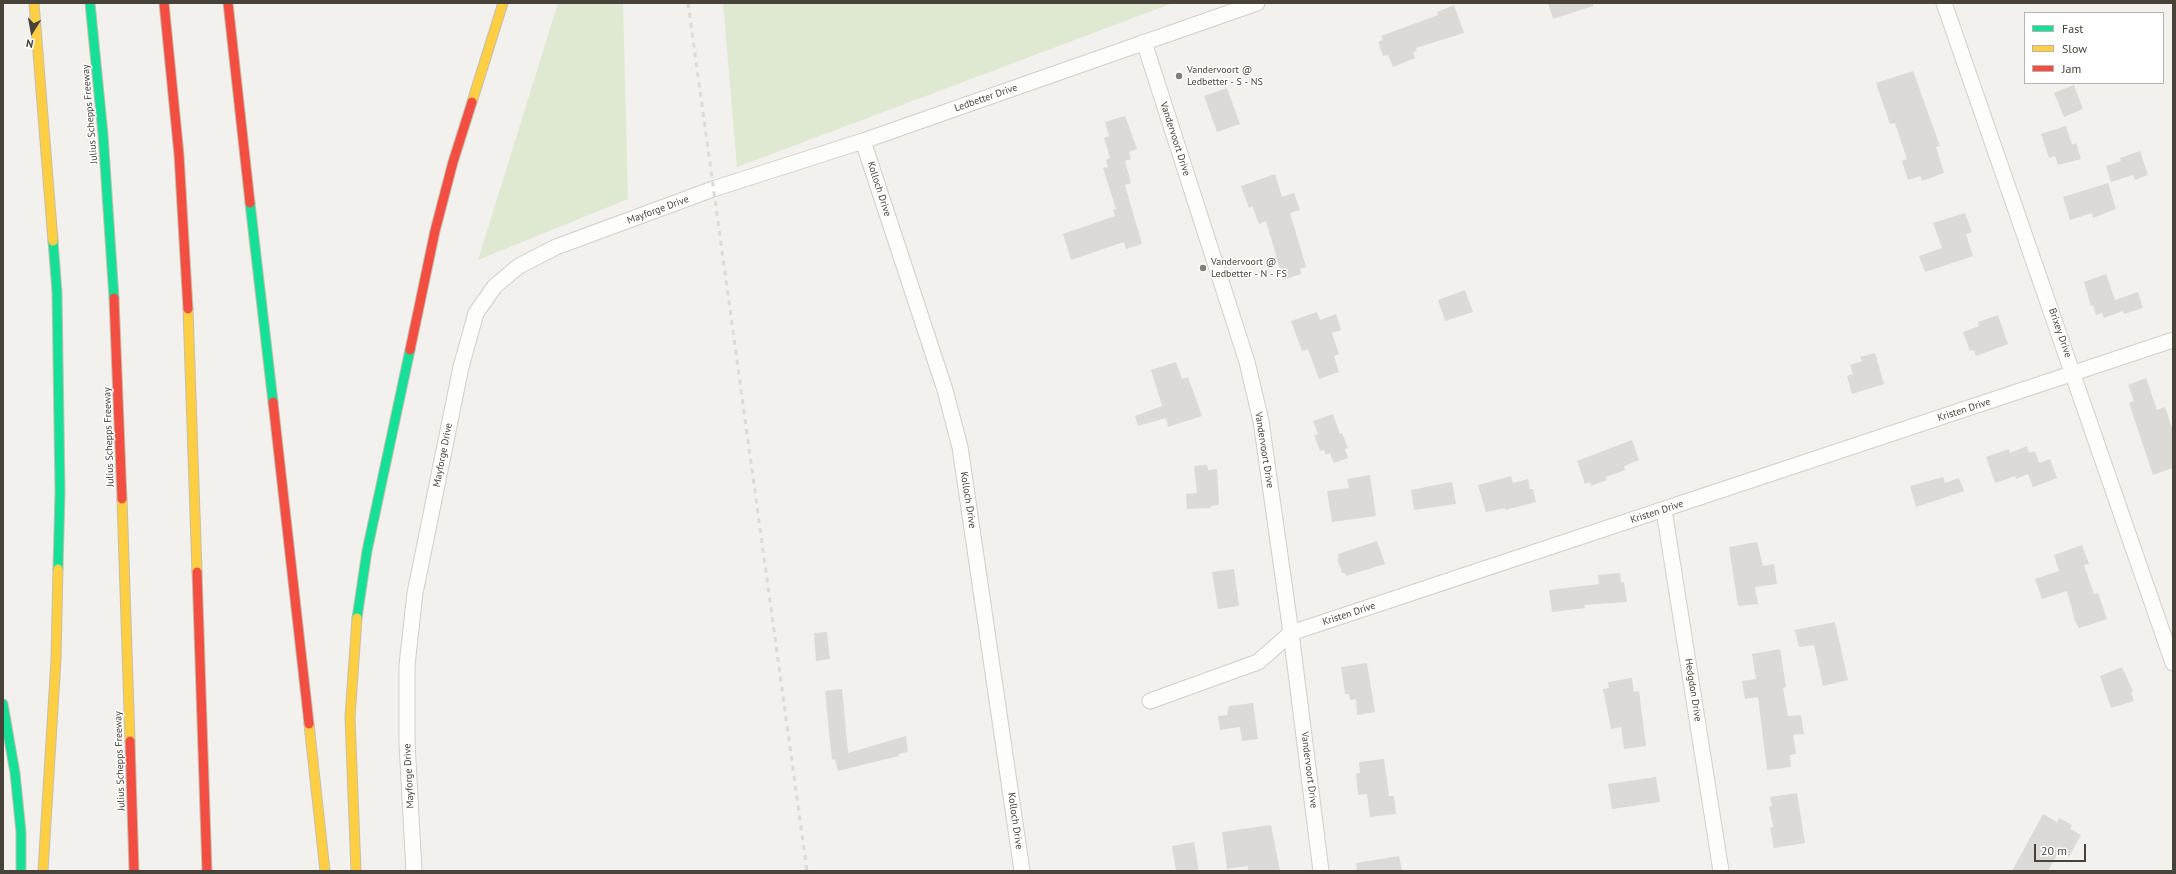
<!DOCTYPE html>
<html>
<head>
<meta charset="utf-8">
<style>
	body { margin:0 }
	#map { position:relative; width:2176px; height:874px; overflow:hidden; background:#f2f1ee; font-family:"PT Sans",sans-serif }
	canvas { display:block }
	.frame { position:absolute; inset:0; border:4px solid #48433a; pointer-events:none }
	.legend { position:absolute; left:2024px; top:12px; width:140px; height:72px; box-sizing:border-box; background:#fff; border:1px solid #b6b4b0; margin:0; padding:5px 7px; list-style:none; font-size:12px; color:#48433a }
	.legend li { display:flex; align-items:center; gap:8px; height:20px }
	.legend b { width:20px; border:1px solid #b6b4b0 }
	.north { position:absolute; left:12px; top:12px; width:40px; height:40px; -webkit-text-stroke:3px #fff; paint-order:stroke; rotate:191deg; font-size:11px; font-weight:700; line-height:16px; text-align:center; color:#48433a }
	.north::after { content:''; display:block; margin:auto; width:14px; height:18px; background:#48433a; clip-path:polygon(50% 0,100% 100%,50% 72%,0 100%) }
	.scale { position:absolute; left:2034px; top:844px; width:52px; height:18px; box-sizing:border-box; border:2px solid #48433a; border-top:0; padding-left:5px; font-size:12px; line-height:14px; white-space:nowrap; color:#48433a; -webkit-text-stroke:3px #fff; paint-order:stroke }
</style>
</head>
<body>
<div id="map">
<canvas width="2176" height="874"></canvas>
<div class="frame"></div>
<ul class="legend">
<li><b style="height:5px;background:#16e098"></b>Fast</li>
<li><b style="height:5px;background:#ffcf43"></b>Slow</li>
<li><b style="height:5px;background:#f24e42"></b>Jam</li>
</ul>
<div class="north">N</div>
<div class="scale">20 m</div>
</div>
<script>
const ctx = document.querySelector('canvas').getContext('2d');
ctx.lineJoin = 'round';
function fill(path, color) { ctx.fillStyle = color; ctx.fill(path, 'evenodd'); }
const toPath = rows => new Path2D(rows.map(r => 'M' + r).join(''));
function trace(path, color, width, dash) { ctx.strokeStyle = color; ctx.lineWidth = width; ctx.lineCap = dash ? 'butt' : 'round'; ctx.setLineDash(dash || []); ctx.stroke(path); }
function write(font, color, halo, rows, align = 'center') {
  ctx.font = font + ' "PT Sans",sans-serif'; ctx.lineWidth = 3; ctx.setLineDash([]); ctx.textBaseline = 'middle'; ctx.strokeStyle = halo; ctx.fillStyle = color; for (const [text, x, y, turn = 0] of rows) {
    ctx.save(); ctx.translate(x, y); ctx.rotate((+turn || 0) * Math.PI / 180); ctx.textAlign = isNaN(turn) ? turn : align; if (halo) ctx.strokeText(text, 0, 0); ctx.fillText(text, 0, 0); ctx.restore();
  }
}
const green = toPath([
	[558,3,623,3,628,199,478,260],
	[723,3,1173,3,737,167]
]);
const building = toPath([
	[1548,3,1593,3,1593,6,1553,19],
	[1454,5,1464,33,1416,48,1417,51,1413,52,1415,58,1393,67,1388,55,1383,56,1378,42,1383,40,1381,36,1438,15,1437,12],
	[1913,71,1940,146,1936,147,1944,173,1922,181,1920,176,1908,180,1902,161,1907,159,1895,123,1890,124,1876,83],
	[2074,85,2083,109,2064,117,2054,93],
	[1227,88,1240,124,1217,132,1204,96],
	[1125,116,1137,149,1129,152,1131,159,1125,161,1131,183,1125,185,1142,244,1126,249,1124,242,1071,260,1063,234,1115,216,1113,210,1116,209,1103,168,1108,167,1106,160,1110,158,1104,138,1109,136,1105,122],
	[2066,126,2072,145,2076,143,2081,159,2058,165,2055,156,2049,158,2041,134],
	[2140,151,2148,175,2135,180,2133,175,2111,182,2106,166,2121,161,2120,158],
	[1275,174,1282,197,1294,193,1300,210,1290,213,1306,267,1300,269,1301,274,1283,280,1266,221,1259,224,1252,206,1249,208,1241,186],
	[2108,183,2116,209,2093,218,2092,213,2070,220,2063,197],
	[1965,213,1972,232,1966,234,1973,256,1925,272,1919,256,1942,248,1933,223],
	[2106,274,2115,300,2138,292,2143,308,2124,314,2123,311,2104,318,2102,313,2096,315,2093,305,2091,306,2084,282],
	[1465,290,1473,312,1445,321,1438,300],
	[1317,312,1320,320,1336,314,1341,330,1332,333,1339,354,1334,356,1339,372,1319,379,1308,349,1302,351,1291,321],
	[1998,315,2008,344,1976,356,1974,350,1970,351,1963,332,1979,326,1978,322],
	[1875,353,1884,384,1852,394,1847,376,1853,374,1850,365,1862,361,1860,357],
	[1176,362,1182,379,1188,377,1202,416,1168,427,1166,418,1138,426,1135,416,1162,406,1151,370],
	[2146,378,2157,410,2165,407,2173,431,2173,468,2153,475,2129,403,2134,401,2128,385],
	[1333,414,1340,434,1342,433,1348,448,1345,449,1348,458,1334,463,1330,453,1326,455,1324,450,1320,451,1314,435,1318,434,1313,421],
	[1632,440,1639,460,1624,466,1625,470,1606,477,1607,480,1591,486,1590,482,1585,484,1577,461],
	[2027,446,2029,453,2035,451,2039,463,2050,459,2057,478,2033,487,2028,474,2016,479,2015,476,1995,483,1986,457,2009,449,2010,453],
	[1207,465,1208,470,1217,469,1219,503,1218,505,1211,506,1211,508,1187,509,1186,494,1197,493,1194,466],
	[1370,475,1376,516,1332,522,1327,491,1349,488,1347,479],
	[1511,476,1513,483,1528,479,1530,489,1533,489,1536,502,1505,510,1505,508,1486,512,1478,485],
	[1943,477,1945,483,1959,478,1964,491,1916,507,1910,486],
	[1452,482,1456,504,1414,510,1411,490],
	[1377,541,1385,564,1346,576,1345,573,1342,573,1337,559,1339,558,1338,554],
	[1757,542,1763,566,1774,564,1777,584,1755,587,1758,604,1738,606,1729,547],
	[2082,545,2089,564,2084,565,2094,594,2098,593,2107,619,2079,628,2075,621,2067,591,2042,599,2035,579,2059,571,2054,555],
	[1234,569,1239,606,1218,609,1212,572],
	[1620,573,1621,583,1624,582,1627,602,1584,605,1585,608,1552,612,1549,590,1599,584,1598,575],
	[1835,622,1848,680,1823,686,1814,645,1799,647,1795,630],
	[827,632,830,659,816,661,814,633],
	[1780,649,1786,687,1783,688,1788,716,1801,715,1804,734,1793,735,1796,754,1790,755,1791,767,1767,770,1758,697,1745,699,1742,681,1756,679,1752,654],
	[1367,663,1375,712,1357,715,1356,699,1350,700,1349,694,1345,694,1341,667],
	[2122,667,2133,691,2131,692,2134,701,2111,708,2100,676],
	[1632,678,1634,692,1639,691,1646,746,1624,749,1621,727,1611,729,1603,689,1609,688,1608,682],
	[842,689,848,753,906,736,908,752,898,754,899,756,838,771,835,759,832,760,825,691],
	[1253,703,1258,739,1242,741,1240,727,1220,730,1218,716,1227,715,1229,706],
	[1384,759,1389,796,1394,796,1396,814,1370,817,1367,794,1358,795,1356,774,1360,773,1359,762],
	[1656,777,1660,802,1612,809,1608,784],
	[1797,793,1805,843,1774,848,1770,828,1773,827,1769,806,1772,806,1770,797],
	[2043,814,2057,822,2059,818,2072,825,2070,829,2081,835,2069,857,2059,851,2048,871,2012,871],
	[1271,825,1280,871,1248,871,1248,866,1227,869,1222,832],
	[1194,842,1199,871,1176,871,1172,846],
	[1399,856,1402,871,1357,871,1356,863]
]);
const street = toPath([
	[1944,3,2173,663],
	[1144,42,1247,362,1261,421,1291,633,1321,871],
	[863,141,945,390,960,447,1022,871],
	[1664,510,1721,871],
	[1150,701,1258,662,1291,633,2173,340],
	[414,871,407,743,407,665,415,593,461,367,476,313,495,286,519,266,556,247,713,189,863,141,1257,3]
]);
const fast = toPath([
	[90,3,103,134,114,298],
	[250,203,273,402],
	[53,241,57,292,60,492,58,569],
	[357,618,367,551,410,350],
	[3,704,15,773,21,832,21,871]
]);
const slow = toPath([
	[34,3,53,241],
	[472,102,503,3],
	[188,309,197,572],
	[122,499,130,741],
	[309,724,325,871],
	[43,871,56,660,58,569],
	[356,871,350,717,357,618]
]);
const jam = toPath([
	[164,3,179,155,188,309],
	[228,3,250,203],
	[114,298,122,499],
	[410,350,435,231,453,162,472,102],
	[273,402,309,724],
	[197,572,207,871],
	[130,741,134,871]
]);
const rail = toPath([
	[688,3,807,871]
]);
const markers = [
	[1179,76,4,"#848079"],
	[1203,268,4,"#848079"]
];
const poiNames = [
	["Vandervoort @",1187,70],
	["Ledbetter - S - NS",1187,82],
	["Vandervoort @",1211,262],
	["Ledbetter - N - FS",1211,274]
];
const streetNames = [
	["Ledbetter Drive",986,98,-19],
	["Julius Schepps Freeway",90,114,-95],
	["Vandervoort Drive",1175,139,72],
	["Kolloch Drive",879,189,72],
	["Mayforge Drive",658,210,-20],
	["Brixey Drive",2060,333,71],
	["Kristen Drive",1964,410,-18],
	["Julius Schepps Freeway",109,437,-92],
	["Vandervoort Drive",1264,450,81],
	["Mayforge Drive",443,455,-79],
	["Kolloch Drive",968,500,81],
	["Kristen Drive",1657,512,-18],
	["Kristen Drive",1349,614,-18],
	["Hedgdon Drive",1693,690,81],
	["Julius Schepps Freeway",120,761,-92],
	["Vandervoort Drive",1309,770,83],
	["Mayforge Drive",409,776,-93],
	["Kolloch Drive",1015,821,82]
];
fill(green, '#dfe9d1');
fill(building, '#dbdad7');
trace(street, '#d0cfcc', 17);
trace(fast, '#c7bead', 11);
trace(slow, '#c7bead', 11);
trace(jam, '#c7bead', 11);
trace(street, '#fdfdfc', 15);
trace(fast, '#16e098', 9);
trace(slow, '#ffcf43', 9);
trace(jam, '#f24e42', 9);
trace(rail, '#dadada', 3, [5, 5]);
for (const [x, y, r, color] of markers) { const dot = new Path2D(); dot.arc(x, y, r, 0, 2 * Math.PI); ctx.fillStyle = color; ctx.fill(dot); trace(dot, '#fff', 1.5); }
write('10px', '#48433a', '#fff', poiNames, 'left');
write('10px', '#48433a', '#fff', streetNames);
</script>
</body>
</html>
